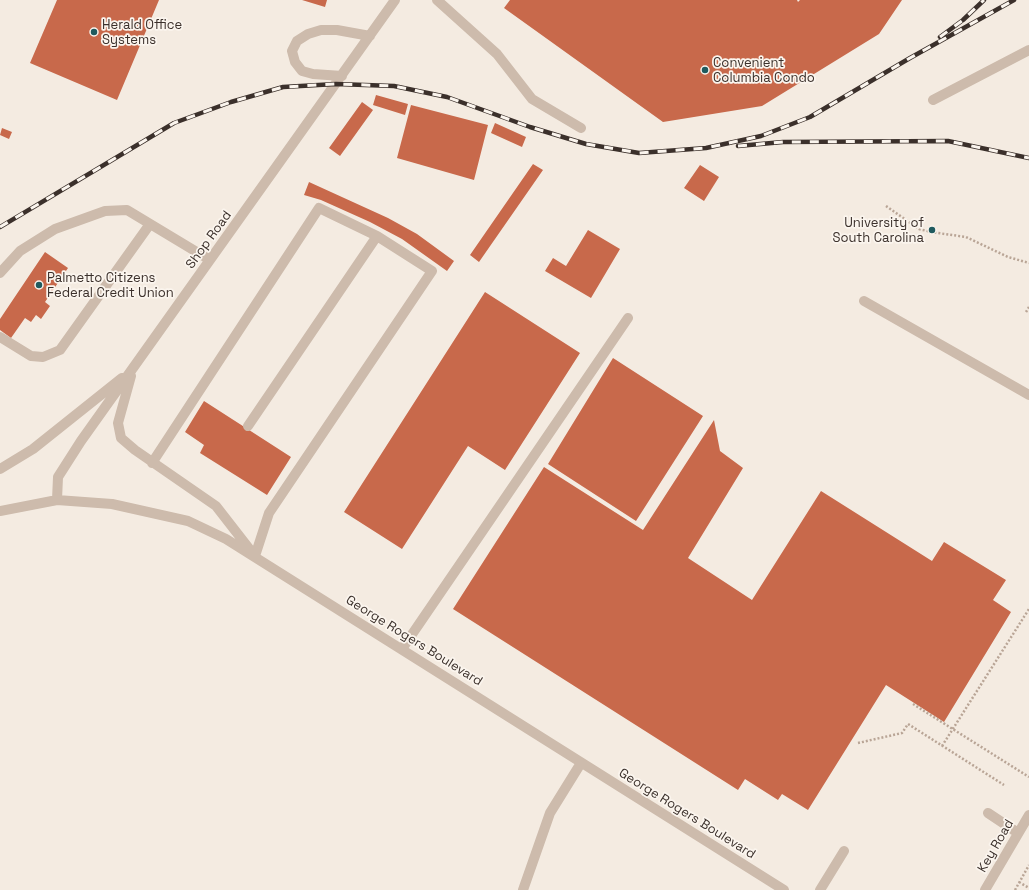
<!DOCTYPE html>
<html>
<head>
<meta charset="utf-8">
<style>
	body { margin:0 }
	canvas { display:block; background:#f4ebe1 }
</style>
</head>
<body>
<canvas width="1029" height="890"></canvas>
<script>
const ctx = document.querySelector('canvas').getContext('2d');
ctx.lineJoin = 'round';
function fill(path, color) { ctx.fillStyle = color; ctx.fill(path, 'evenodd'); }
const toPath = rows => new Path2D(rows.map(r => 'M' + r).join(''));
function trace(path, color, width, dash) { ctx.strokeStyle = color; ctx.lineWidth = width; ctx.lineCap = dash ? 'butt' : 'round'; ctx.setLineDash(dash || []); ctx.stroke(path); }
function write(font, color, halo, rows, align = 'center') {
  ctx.font = font + ' "Space Grotesk",sans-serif'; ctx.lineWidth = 3.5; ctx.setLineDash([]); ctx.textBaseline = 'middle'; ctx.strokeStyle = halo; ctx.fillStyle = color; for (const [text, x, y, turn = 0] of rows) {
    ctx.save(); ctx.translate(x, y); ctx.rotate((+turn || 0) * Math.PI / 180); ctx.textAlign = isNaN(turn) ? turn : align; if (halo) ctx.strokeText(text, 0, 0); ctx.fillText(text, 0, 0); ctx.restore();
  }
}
const building = toPath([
	[57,0,159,0,117,100,30,63],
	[302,0,327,0,325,7],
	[510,0,797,0,798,2,800,0,902,0,879,34,762,106,663,122,504,8],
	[376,95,408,104,405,115,373,105],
	[362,102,373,110,340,156,329,148],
	[411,105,488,125,474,180,397,158],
	[495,123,526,137,522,147,491,133],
	[2,128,12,132,9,139,0,135],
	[533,164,543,170,479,262,470,255],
	[700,165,719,177,704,201,684,188],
	[309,182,388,218,417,234,454,261,447,271,402,239,370,222,321,200,304,195],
	[588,230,620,249,591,298,545,271,553,258,566,266],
	[45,252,68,268,45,302,50,306,41,319,36,315,31,322,25,318,11,338,0,330,0,319],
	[485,292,580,353,505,470,468,446,402,549,344,512],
	[613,358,703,416,636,521,548,464],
	[204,401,291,457,267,495,200,453,204,445,185,432],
	[714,420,720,451,743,468,688,558,752,600,821,491,932,561,944,542,1006,580,993,600,1011,612,944,722,886,685,808,810,782,794,778,800,745,779,738,790,453,609,544,467,643,530]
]);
const path = toPath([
	[886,206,919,229,931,232,966,237,1008,257,1029,263],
	[1026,312,1029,307],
	[913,704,1029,777],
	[858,743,902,733,908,724,1004,785],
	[942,746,1029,609],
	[1019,882,1029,888],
	[1015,890,1029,865]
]);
const minor = toPath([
	[437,0,497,54,532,99,581,128],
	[342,76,313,74,302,71,295,62,292,51,297,41,308,34,321,30,337,30,370,36],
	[933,100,1029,50],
	[0,273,20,251,55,229,105,211,127,210,210,260],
	[864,301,1029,395],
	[0,337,31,356,43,357,60,350,150,224],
	[131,376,118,423,121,438,135,450,216,506,251,551],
	[248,426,377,236],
	[152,463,319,208,377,236,432,271,269,513,255,556],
	[0,469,33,449,122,378],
	[57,500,58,477,81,441,395,0],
	[0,511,57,500,112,504,188,521,226,539,784,890],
	[402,649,628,318],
	[988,813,1018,833],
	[523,890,550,813,581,763],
	[820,890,844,851],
	[985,890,1029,815]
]);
const rail = toPath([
	[940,37,963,20,984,0],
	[738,146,783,142,948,141,1029,158],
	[0,227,174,123,231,102,283,87,336,84,394,86,447,97,530,127,586,144,639,153,706,148,761,136,810,117,910,58,1014,0]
]);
const markers = [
	[94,32,4,"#1f5a5e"],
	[705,70,4,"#1f5a5e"],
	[932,230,4,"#1f5a5e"],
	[39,285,4,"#1f5a5e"]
];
const poiNames = [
	["Herald Office",102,25],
	["Systems",102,40],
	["Convenient",713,63],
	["Columbia Condo",713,78],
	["University of",924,223,"right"],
	["South Carolina",924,238,"right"],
	["Palmetto Citizens",47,278],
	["Federal Credit Union",47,293]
];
const streetNames = [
	["Shop Road",209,240,-54],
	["George Rogers Boulevard",414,641,32],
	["George Rogers Boulevard",687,814,32],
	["Key Road",996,846,-60]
];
fill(building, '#c8694b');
trace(path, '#b9a596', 2.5, [2, 2]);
trace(minor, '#cdbbac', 10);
trace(rail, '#3b302b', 4.5);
trace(rail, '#fbf5ee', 3, [9]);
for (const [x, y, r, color] of markers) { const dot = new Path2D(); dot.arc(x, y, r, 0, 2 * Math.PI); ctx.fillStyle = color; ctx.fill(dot); trace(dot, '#fbf5ee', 1.5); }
write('13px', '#3b302b', '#fbf5ee', poiNames, 'left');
write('13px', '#3b302b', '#fbf5ee', streetNames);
</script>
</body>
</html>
